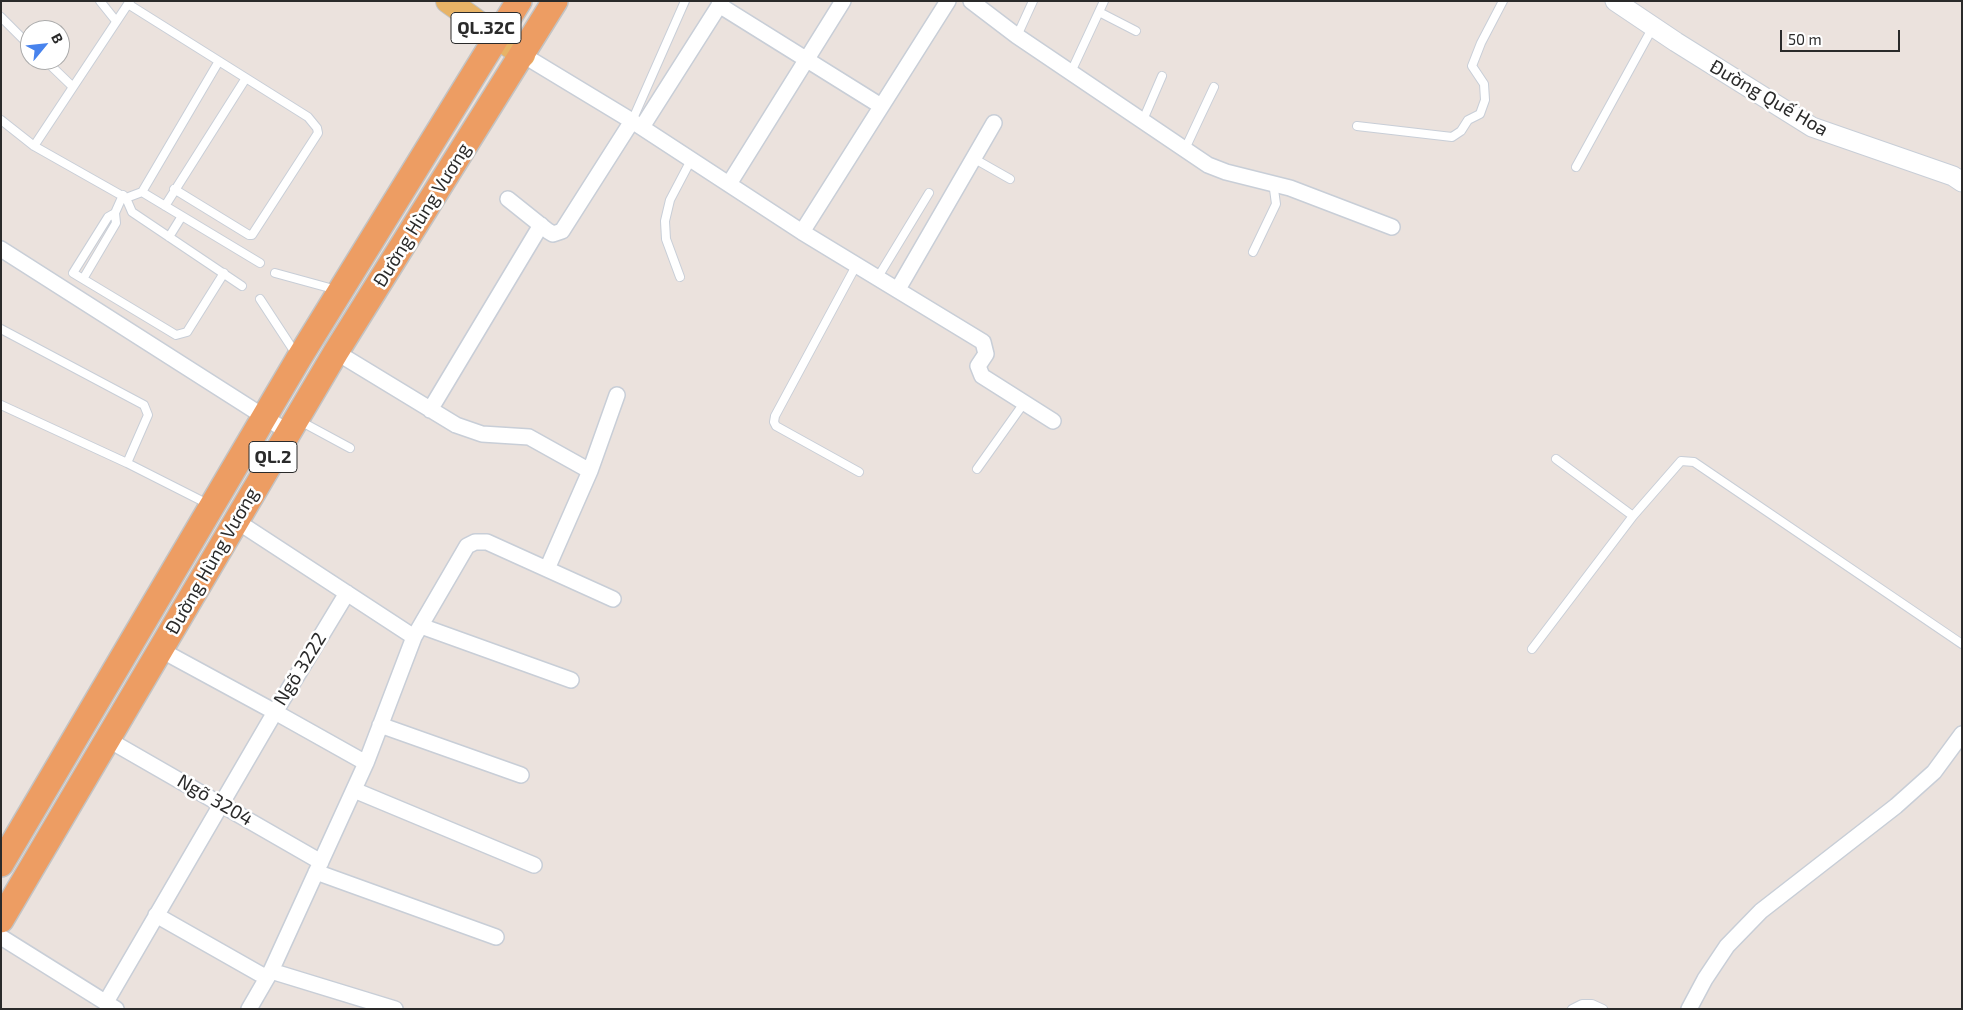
<!DOCTYPE html>
<html>
<head>
<meta charset="utf-8">
<style>
	body { margin:0 }
	#map { position:relative; width:1963px; height:1010px; overflow:hidden; background:#ebe2dd; font-family:"Exo 2",sans-serif }
	canvas { display:block }
	.frame { position:absolute; inset:0; border:2px solid #2a2a2a; pointer-events:none }
	.north { position:absolute; left:20px; top:20px; width:50px; height:50px; box-sizing:border-box; background:#fff; border:1px solid #aaa; border-radius:50%; rotate:62deg; font-size:14px; font-weight:700; line-height:20px; text-align:center; color:#2a2a2a }
	.north::after { content:''; display:block; margin:auto; width:18px; height:22px; background:#4883ed; clip-path:polygon(50% 0,100% 100%,50% 72%,0 100%) }
	.scale { position:absolute; left:1780px; top:30px; width:120px; height:22px; box-sizing:border-box; border:2px solid #2a2a2a; border-top:0; padding-left:6px; font-size:15px; line-height:18px; white-space:nowrap; color:#2a2a2a; -webkit-text-stroke:4px #fff; paint-order:stroke }
</style>
</head>
<body>
<div id="map">
<canvas width="1963" height="1010"></canvas>
<div class="frame"></div>
<div class="north">B</div>
<div class="scale">50 m</div>
</div>
<script>
const ctx = document.querySelector('canvas').getContext('2d');
ctx.lineJoin = 'round';
const toPath = rows => new Path2D(rows.map(r => 'M' + r).join(''));
function trace(path, color, width, dash) { ctx.strokeStyle = color; ctx.lineWidth = width; ctx.lineCap = dash ? 'butt' : 'round'; ctx.setLineDash(dash || []); ctx.stroke(path); }
function write(font, color, halo, rows, align = 'center') {
  ctx.font = font + ' "Exo 2",sans-serif'; ctx.lineWidth = 5; ctx.setLineDash([]); ctx.textBaseline = 'middle'; ctx.strokeStyle = halo; ctx.fillStyle = color; for (const [text, x, y, turn = 0] of rows) {
    ctx.save(); ctx.translate(x, y); ctx.rotate((+turn || 0) * Math.PI / 180); ctx.textAlign = isNaN(turn) ? turn : align; if (halo) ctx.strokeText(text, 0, 0); ctx.fillText(text, 0, 0); ctx.restore();
  }
}
const service = toPath([
	[100,1,116,21],
	[128,4,308,117,317,128,318,133,252,235,249,235,174,189],
	[1099,12,1136,31],
	[1,17,30,46],
	[1017,36,1033,1],
	[45,60,73,87],
	[1071,72,1104,1],
	[1,120,34,146,126,198,132,212,242,286],
	[1143,120,1162,76],
	[632,121,685,1],
	[1357,126,1452,137,1461,131,1468,120,1480,114,1485,100,1484,84,1472,66,1481,43,1503,1],
	[34,146,130,1],
	[1185,149,1214,87],
	[973,158,1010,179],
	[1576,167,1653,27],
	[142,192,219,61],
	[126,198,142,192,260,263],
	[165,206,246,78],
	[115,213,108,217,73,273,176,335,187,332,224,273],
	[169,237,182,216],
	[1253,252,1276,204,1273,182],
	[857,264,775,416,774,422,776,426,859,472],
	[275,273,337,290],
	[680,277,666,239,665,221,670,200,691,160],
	[878,277,929,193],
	[83,279,116,223,115,213,123,195],
	[260,299,296,354],
	[1,329,144,405,148,415,127,463],
	[1,405,127,463,208,504],
	[300,421,350,448],
	[1556,459,1633,516,1681,461,1694,462,1962,644],
	[977,469,1024,403],
	[1532,649,1633,516],
	[1572,1009,1582,1004,1592,1004,1603,1009]
]);
const minor = toPath([
	[971,1,1017,36,1208,165,1226,172,1290,188,1392,227],
	[719,5,881,106],
	[523,55,632,121,802,232,983,342,986,354,978,366,982,376,1053,421],
	[642,127,722,1],
	[729,184,843,1],
	[508,199,548,231,553,234,562,231,632,121],
	[802,232,948,1],
	[1,249,288,432],
	[898,289,994,123],
	[336,352,456,425,482,434,529,437,590,471],
	[430,410,541,225],
	[235,520,414,637],
	[547,569,590,471,617,395],
	[421,626,571,680],
	[159,649,275,712,347,593],
	[380,725,521,775],
	[107,739,321,862],
	[354,790,534,865],
	[316,872,496,937],
	[156,915,267,978],
	[1,937,116,1009],
	[271,971,395,1009],
	[106,1002,275,712,366,763],
	[249,1009,271,971,366,763,414,637,467,546,475,542,487,542,613,599],
	[1689,1009,1705,979,1727,946,1761,911,1896,806,1934,772,1962,734]
]);
const tertiary = toPath([
	[1615,1,1676,42,1812,127,1953,176,1962,182]
]);
const primary = toPath([
	[448,1,523,55]
]);
const trunk = toPath([
	[1,864,299,358,519,1],
	[1,920,336,352,555,1]
]);
const shields = [
	[486,28,70],
	[273,457,48]
];
const shieldNames = [
	["QL.32C",486,28],
	["QL.2",273,457]
];
const streetNames = [
	["Đường Quế Hoa",1769,98,30],
	["Đường Hùng Vương",422,215,-58],
	["Đường Hùng Vương",212,561,-60],
	["Ngõ 3222",300,669,-58],
	["Ngõ 3204",215,800,30]
];
trace(service, '#c8ced7', 10);
trace(minor, '#c8ced7', 18);
trace(tertiary, '#c8ced7', 21);
trace(primary, '#c3c3c3', 26);
trace(trunk, '#c3c3c3', 28);
trace(service, '#fff', 8);
trace(minor, '#fff', 15);
trace(tertiary, '#fff', 19);
trace(primary, '#e7b366', 24);
trace(trunk, '#ed9d63', 25);
for (const [x, y, w] of shields) { const box = new Path2D(); box.roundRect(x - w / 2, y - 15.5, w, 31, 4); ctx.fillStyle = '#fff'; ctx.fill(box); trace(box, '#2a2a2a', 1); }
write('bold 18px', '#2a2a2a', null, shieldNames);
write('19px', '#2a2a2a', '#fff', streetNames);
</script>
</body>
</html>
